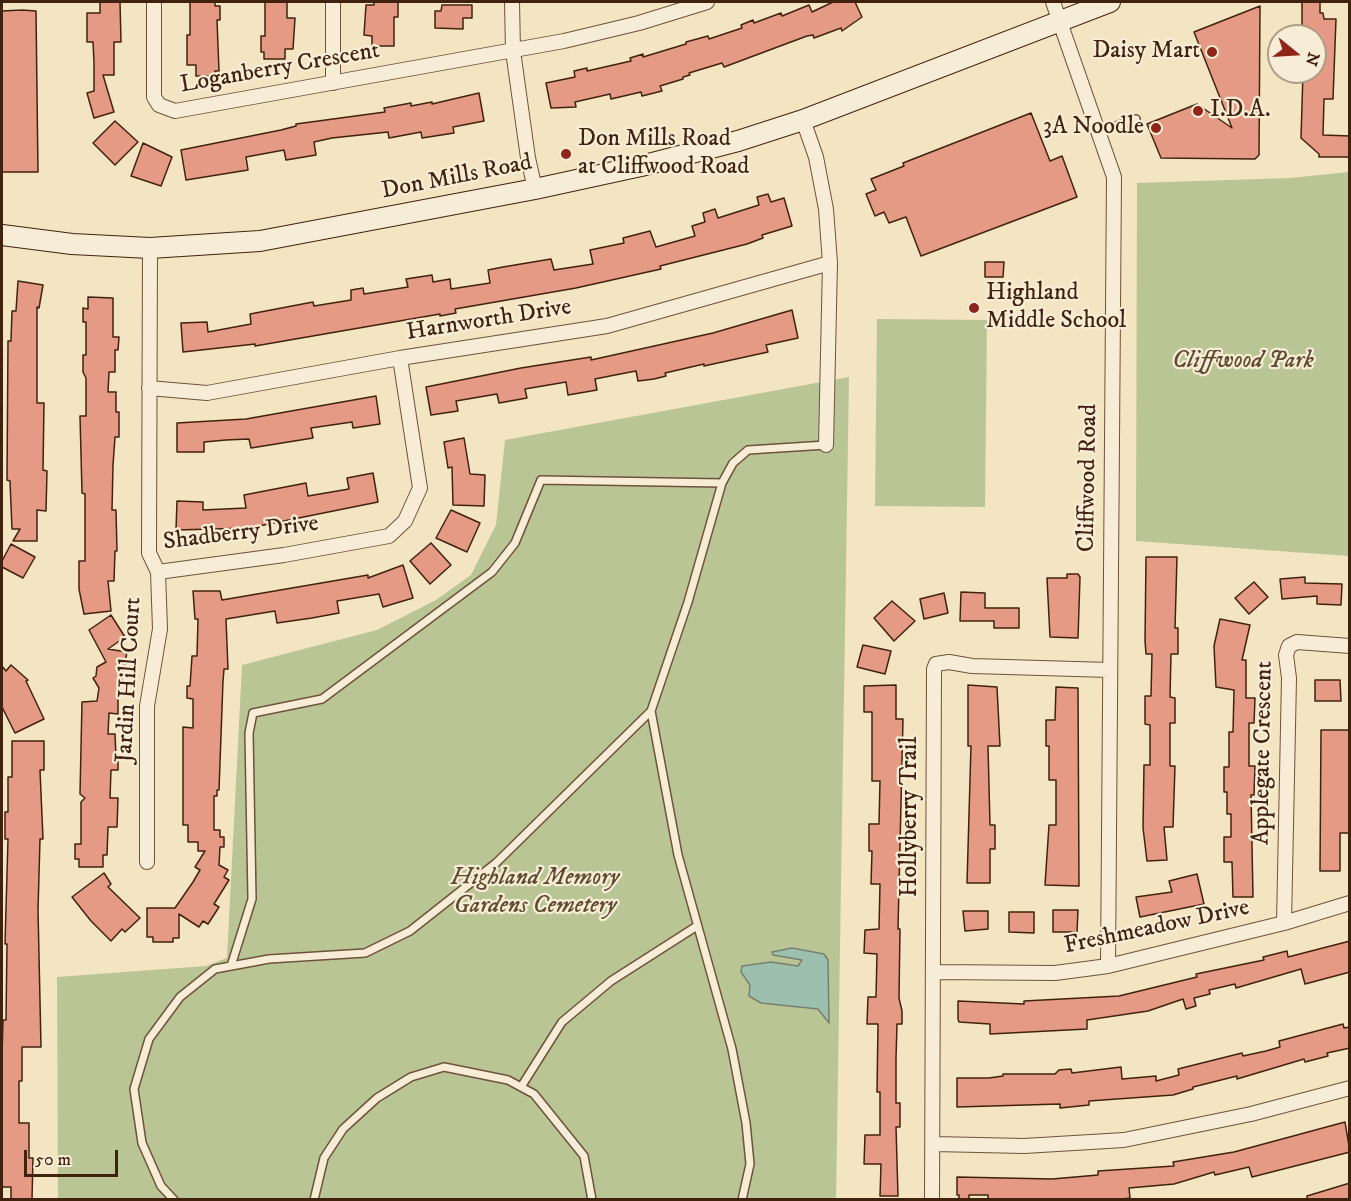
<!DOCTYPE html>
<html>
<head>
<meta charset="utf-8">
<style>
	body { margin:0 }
	#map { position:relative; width:1351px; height:1201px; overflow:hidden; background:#f3e4c2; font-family:"IM FELL DW Pica",serif }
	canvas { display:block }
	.frame { position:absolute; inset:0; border:3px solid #41220e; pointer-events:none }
	.north { position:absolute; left:1267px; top:24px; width:60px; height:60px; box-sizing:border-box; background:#f7edd7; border:2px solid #ae9c87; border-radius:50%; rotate:108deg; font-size:16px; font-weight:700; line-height:24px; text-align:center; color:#41220e }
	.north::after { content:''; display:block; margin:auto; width:21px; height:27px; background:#8f2418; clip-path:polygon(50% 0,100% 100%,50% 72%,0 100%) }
	.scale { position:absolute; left:24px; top:1150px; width:94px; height:27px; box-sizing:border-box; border:3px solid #41220e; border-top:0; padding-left:8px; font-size:18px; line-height:21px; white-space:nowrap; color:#41220e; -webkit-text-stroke:4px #f7edd7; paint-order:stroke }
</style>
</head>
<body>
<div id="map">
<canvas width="1351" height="1201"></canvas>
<div class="frame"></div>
<div class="north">N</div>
<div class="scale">50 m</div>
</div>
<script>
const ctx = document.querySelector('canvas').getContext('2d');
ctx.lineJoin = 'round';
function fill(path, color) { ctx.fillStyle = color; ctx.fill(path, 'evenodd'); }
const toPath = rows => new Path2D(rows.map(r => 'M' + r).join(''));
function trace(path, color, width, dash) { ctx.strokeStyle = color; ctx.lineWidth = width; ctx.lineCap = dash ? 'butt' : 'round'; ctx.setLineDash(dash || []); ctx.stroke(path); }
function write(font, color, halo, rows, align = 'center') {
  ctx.font = font + ' "IM FELL DW Pica",serif'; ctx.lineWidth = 4.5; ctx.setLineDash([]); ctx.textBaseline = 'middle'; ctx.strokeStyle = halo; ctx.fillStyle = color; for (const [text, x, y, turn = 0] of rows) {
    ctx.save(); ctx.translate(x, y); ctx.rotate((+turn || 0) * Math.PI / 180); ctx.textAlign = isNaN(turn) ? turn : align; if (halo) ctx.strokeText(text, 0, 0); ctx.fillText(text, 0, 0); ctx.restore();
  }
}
const green = toPath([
	[1349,172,1349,556,1136,541,1137,183,1290,178],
	[877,319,987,320,985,507,875,506],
	[849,377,836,1199,58,1199,57,977,206,966,227,958,242,665,377,630,436,600,471,575,496,525,505,440]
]);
const water = toPath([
	[792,948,824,954,828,960,829,1023,818,1009,761,1003,749,996,750,985,741,972,742,966,771,962,798,966,802,960,773,955,772,952,792,948]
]);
const building = toPath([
	[100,2,120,2,121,42,114,42,114,75,103,75,114,112,94,118,87,93,94,91,94,62,93,42,87,42,87,13,100,13,100,2],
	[190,2,215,2,215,6,220,6,220,20,217,20,219,71,215,71,215,76,196,76,196,65,187,65,187,35,190,35,190,2],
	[265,2,287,2,287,18,295,18,293,49,285,49,285,59,264,59,264,52,261,52,261,36,265,36,265,2],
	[374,2,398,2,398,17,394,17,394,46,372,46,372,36,364,35,366,5,374,5,374,2],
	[833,2,855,2,862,17,842,31,841,28,814,38,813,35,807,36,724,67,722,63,689,73,690,75,683,77,683,79,660,86,662,91,642,96,641,92,611,99,610,94,575,102,576,107,551,108,546,83,575,77,574,71,587,68,587,71,631,61,630,58,643,54,643,57,686,44,686,42,708,36,709,39,742,28,741,25,753,20,754,23,781,13,782,16,809,5,812,12,833,2],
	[1302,2,1320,2,1320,13,1323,13,1324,19,1336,19,1333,99,1324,99,1323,135,1350,136,1350,157,1319,157,1319,154,1301,138,1303,72,1315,72,1315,36,1302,36,1302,2],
	[442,5,472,5,472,18,463,18,463,29,435,28,435,11,441,11,442,5],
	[1260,6,1259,155,1255,159,1161,158,1147,124,1197,104,1232,128,1194,32,1260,6],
	[22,10,36,11,38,172,2,172,2,11,22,10],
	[479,93,484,121,453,127,454,133,422,138,421,132,389,138,388,132,332,138,314,142,316,155,286,160,284,150,246,157,248,170,186,180,181,150,281,130,296,126,296,124,385,112,384,108,411,103,411,106,432,102,432,104,479,93],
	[1031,113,1050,161,1062,156,1077,197,921,256,906,217,889,223,884,212,875,216,866,194,876,190,871,179,904,166,903,163,1031,113],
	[115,121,138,142,115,165,93,143,115,121],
	[143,143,172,157,161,186,131,176,143,143],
	[768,194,771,202,784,198,792,226,762,235,763,238,747,244,660,266,661,269,576,288,455,309,456,313,440,316,440,314,255,346,255,344,183,352,181,323,207,322,208,332,251,324,250,314,313,302,314,306,351,300,351,290,363,288,364,294,408,287,406,279,432,275,433,282,450,279,451,289,490,283,488,270,503,267,551,259,554,270,593,264,590,250,624,243,623,238,650,231,656,247,695,236,692,226,705,222,703,213,715,209,718,218,759,205,757,197,768,194],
	[985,262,1004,262,1003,277,985,277,985,262],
	[18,281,43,285,39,308,37,307,37,403,44,403,43,470,47,471,46,511,37,510,37,541,13,541,20,529,12,529,10,481,7,480,8,341,11,341,12,311,16,311,18,281],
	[88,297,113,298,113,337,119,337,118,350,115,350,115,372,109,372,108,392,116,392,116,412,119,412,119,437,115,437,113,465,112,510,116,510,117,551,115,551,114,581,108,581,111,611,84,614,79,589,79,561,85,561,85,494,82,493,80,416,86,416,86,378,83,372,83,355,86,355,86,322,83,322,83,308,88,309,88,297],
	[792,310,798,338,766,345,768,352,704,366,704,364,665,373,666,376,654,379,638,381,636,371,615,375,595,379,597,390,568,395,566,382,525,389,527,398,499,403,497,394,456,401,458,411,431,415,426,387,521,368,591,357,591,360,713,333,792,310],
	[376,396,380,424,353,428,352,422,311,428,313,438,251,448,249,439,226,440,204,442,204,452,177,452,177,423,246,419,376,396],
	[464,438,470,474,485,475,484,506,453,505,452,467,448,468,444,442,464,438],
	[373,473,378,502,249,528,176,530,177,501,203,502,203,510,246,508,244,495,306,483,308,496,349,489,347,478,373,473],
	[451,510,480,523,467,552,436,538,451,510],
	[431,543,451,565,430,584,410,561,431,543],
	[11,544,35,557,23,578,2,567,2,561,11,544],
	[1146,557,1177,557,1175,628,1178,628,1178,654,1171,654,1170,697,1175,698,1175,723,1170,723,1170,766,1175,766,1173,827,1164,827,1167,860,1147,861,1143,828,1144,765,1150,765,1150,725,1145,724,1145,696,1151,696,1152,654,1146,654,1145,641,1146,557],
	[403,565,413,598,383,607,379,594,337,601,339,613,312,618,277,623,275,611,226,619,228,669,224,669,223,681,219,790,217,790,217,796,214,796,214,830,220,830,220,837,224,837,224,847,220,847,219,865,228,870,224,877,229,880,214,904,219,907,208,924,203,921,199,927,179,914,179,938,173,938,173,942,153,942,153,937,147,937,147,908,175,908,193,882,200,870,195,867,205,851,198,851,198,842,188,842,188,825,183,825,183,727,193,728,193,699,187,698,187,686,190,686,192,656,197,656,198,619,195,619,193,591,220,591,222,600,368,575,368,578,403,565],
	[1067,574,1078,574,1080,577,1078,638,1050,637,1047,578,1067,578,1067,574],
	[1305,577,1305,583,1342,584,1341,605,1317,604,1317,596,1282,599,1280,579,1305,577],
	[1254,582,1268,597,1249,614,1235,598,1254,582],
	[961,592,985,593,985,608,1019,608,1019,628,994,628,994,621,960,621,961,592],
	[944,593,948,613,924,619,920,599,944,593],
	[892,601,915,621,894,641,874,618,892,601],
	[111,615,125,637,108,649,127,652,118,698,118,714,109,713,108,734,115,734,116,758,118,758,118,770,111,770,110,798,118,798,117,827,108,827,107,855,103,855,103,867,79,867,79,859,75,859,75,844,81,844,81,802,85,798,80,794,82,702,97,701,99,688,93,678,96,676,97,667,106,662,89,630,111,615],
	[1220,619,1250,625,1242,660,1246,660,1246,698,1255,698,1254,723,1249,723,1249,766,1255,766,1254,795,1251,795,1253,897,1233,897,1232,862,1224,862,1224,837,1231,837,1231,814,1227,814,1227,792,1224,792,1224,767,1229,767,1229,732,1233,732,1234,690,1216,687,1214,646,1220,619],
	[863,645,891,651,885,674,857,667,863,645],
	[11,665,28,680,26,681,44,719,15,733,2,707,2,666,6,671,11,665],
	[1315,680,1340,680,1341,701,1315,701,1315,680],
	[896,685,896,719,903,719,898,929,900,929,899,998,902,1011,902,1024,897,1024,896,1058,896,1103,900,1103,900,1127,896,1127,898,1196,880,1196,881,1164,864,1164,865,1135,880,1135,880,1092,877,1092,878,1024,867,1024,868,997,876,997,877,954,864,953,865,930,879,929,880,884,871,884,872,851,869,851,869,824,879,824,880,781,872,781,872,712,864,712,864,686,896,685],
	[968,685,997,687,1000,746,988,746,990,825,995,825,995,849,990,849,990,883,967,883,971,746,968,746,968,685],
	[1056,687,1078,688,1079,886,1045,885,1049,825,1056,825,1056,780,1049,780,1049,746,1046,746,1046,720,1055,720,1056,687],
	[1321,730,1350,730,1350,833,1340,833,1340,871,1320,871,1321,730],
	[12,741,44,741,44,770,40,770,43,839,40,839,38,910,41,1047,22,1047,22,1081,19,1081,19,1123,29,1123,29,1158,33,1158,32,1200,11,1200,11,1187,2,1187,2,1055,3,1020,6,1020,7,944,5,944,8,839,5,839,5,812,8,812,8,777,12,777,12,741],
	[104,873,111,884,108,887,140,918,125,932,122,929,111,941,91,921,72,897,104,873],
	[1197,874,1204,904,1140,917,1136,897,1172,892,1169,881,1197,874],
	[1053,910,1078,910,1077,932,1053,932,1053,910],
	[963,911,988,911,988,929,965,931,963,911],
	[1009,912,1034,912,1034,933,1009,932,1009,912],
	[1350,941,1350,972,1305,984,1301,969,1236,988,1235,984,1209,990,1210,994,1194,998,1196,1006,1186,1009,1183,999,1148,1011,1087,1020,1087,1029,990,1034,990,1024,959,1022,958,1019,958,1001,1024,1004,1024,1001,1119,996,1197,977,1196,974,1264,960,1263,957,1287,951,1288,957,1350,941],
	[1343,1024,1344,1028,1350,1027,1350,1048,1327,1053,1328,1056,1305,1062,1304,1059,1237,1079,1237,1076,1193,1087,1193,1089,1173,1095,1089,1101,1089,1105,1060,1108,1060,1104,957,1107,957,1078,989,1078,1003,1076,1003,1074,1055,1074,1059,1070,1071,1069,1072,1073,1121,1067,1122,1079,1156,1076,1156,1081,1179,1075,1178,1069,1242,1053,1243,1056,1266,1051,1280,1047,1279,1041,1343,1024],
	[1345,1122,1350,1152,1252,1177,1249,1167,1215,1175,1214,1172,1174,1184,1129,1188,1130,1198,1116,1200,988,1200,988,1195,969,1195,969,1200,959,1200,959,1195,957,1195,957,1177,1052,1179,1098,1175,1098,1171,1174,1166,1173,1162,1234,1152,1345,1122],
	[1350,1183,1350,1200,1307,1200,1307,1196,1350,1183]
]);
const service = toPath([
	[1099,132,1136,119],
	[651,711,678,855,732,1049,746,1123,750,1164,742,1200],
	[231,966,252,899,249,733,253,713,322,699,492,572,515,543,541,480,722,483],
	[521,1087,562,1022,611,981,697,926],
	[174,1200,161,1186,142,1143,134,1089,149,1039,180,997,215,969,269,959,365,953,410,931,496,863,651,711,688,602,722,483,733,463,748,450,826,445],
	[314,1200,324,1158,343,1129,377,1098,411,1077,444,1067,508,1080,534,1094,584,1156,592,1200]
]);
const minor = toPath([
	[154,2,154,97,159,105,175,111,564,41,639,23,707,2],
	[333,2,333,83],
	[512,2,513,51,528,158,535,189],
	[1053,2,1114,177,1108,966],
	[803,120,816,157,826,209,830,263,826,445],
	[149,388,207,393,400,358,607,326,830,263],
	[158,572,284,555,389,536,405,521,420,488,400,358],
	[147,862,147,706,160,629,158,572,149,553,150,248],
	[1284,923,1289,678,1286,655,1289,646,1297,642,1350,646],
	[934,972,1055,973,1108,966,1284,923,1350,903],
	[934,1144,1024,1146,1124,1140,1251,1114,1350,1088],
	[932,1200,934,669,936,664,949,662,972,666,1110,670]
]);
const secondary = toPath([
	[2,235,72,244,150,248,260,241,535,189,641,166,738,141,803,120,1110,2]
]);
const markers = [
	[1212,52,6,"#8f2418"],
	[1198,111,6,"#8f2418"],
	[1156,128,6,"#8f2418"],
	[566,154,6,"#8f2418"],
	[974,308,6,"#8f2418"]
];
const poiNames = [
	["Daisy Mart",1200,52,"right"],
	["I.D.A.",1210,111],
	["3A Noodle",1144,128,"right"],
	["Don Mills Road",578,140],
	["at Cliffwood Road",578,168],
	["Highland",986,294],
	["Middle School",986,322]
];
const streetNames = [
	["Loganberry Crescent",280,69,-10],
	["Don Mills Road",457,178,-11],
	["Harnworth Drive",489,321,-9],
	["Cliffwood Road",1089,478,-89],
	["Shadberry Drive",241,534,-7],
	["Jardin Hill Court",130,680,-87],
	["Applegate Crescent",1264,753,-89],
	["Hollyberry Trail",911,817,-90],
	["Freshmeadow Drive",1157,928,-12]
];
const parkNames = [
	["Cliffwood Park",1243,362],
	["Highland Memory",535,879],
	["Gardens Cemetery",535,907]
];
fill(green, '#b9c595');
fill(water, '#9dbfae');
trace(water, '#78806e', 1.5);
fill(building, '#e59a85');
trace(building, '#41220e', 1.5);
trace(service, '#6e523b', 10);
trace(minor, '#6e523b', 16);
trace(secondary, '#41220e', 22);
trace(service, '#f7edd7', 7);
trace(minor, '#f7edd7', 14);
trace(secondary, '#f7edd7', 20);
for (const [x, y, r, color] of markers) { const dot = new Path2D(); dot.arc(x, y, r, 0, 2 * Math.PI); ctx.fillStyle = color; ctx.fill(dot); trace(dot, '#f7edd7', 2); }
write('24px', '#41220e', '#f7edd7', poiNames, 'left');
write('24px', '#41220e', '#f7edd7', streetNames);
write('italic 24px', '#5f4b30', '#f7edd7', parkNames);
</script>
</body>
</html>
